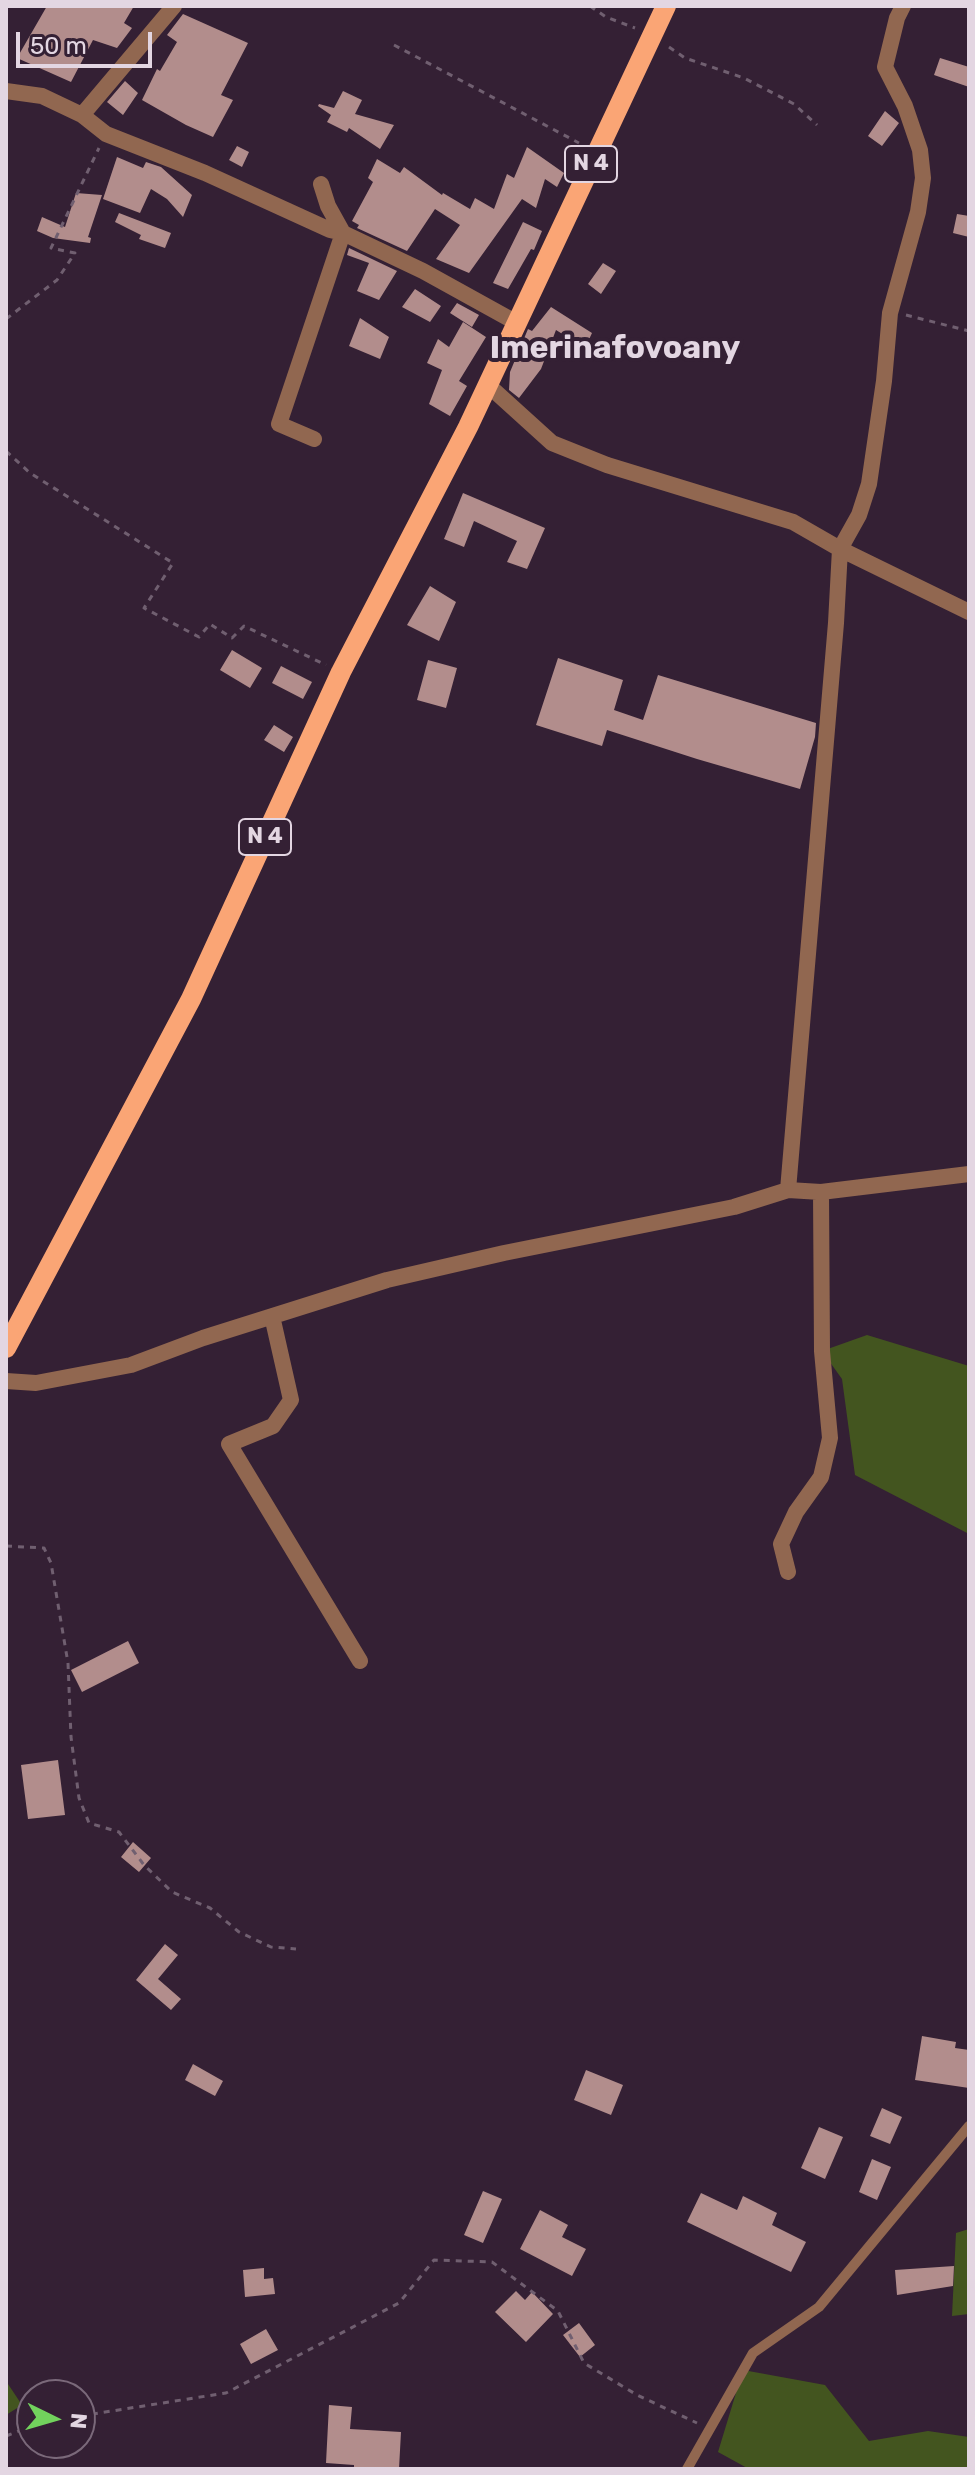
<!DOCTYPE html>
<html>
<head>
<meta charset="utf-8">
<style>
	body { margin:0 }
	#map { position:relative; width:975px; height:2475px; overflow:hidden; background:#342034; font-family:Rubik,sans-serif }
	canvas { display:block }
	.frame { position:absolute; inset:0; border:8px solid #e3d6e2; pointer-events:none }
	.north { position:absolute; left:16px; top:2379px; width:80px; height:80px; box-sizing:border-box; background:#342034; border:2px solid #7a697a; border-radius:50%; rotate:95deg; font-size:22px; font-weight:700; line-height:32px; text-align:center; color:#e3d6e2 }
	.north::after { content:''; display:block; margin:auto; width:28px; height:36px; background:#72d25d; clip-path:polygon(50% 0,100% 100%,50% 72%,0 100%) }
	.scale { position:absolute; left:16px; top:32px; width:136px; height:36px; box-sizing:border-box; border:4px solid #e3d6e2; border-top:0; padding-left:10px; font-size:24px; line-height:28px; white-space:nowrap; color:#e3d6e2; -webkit-text-stroke:6px #342034; paint-order:stroke }
</style>
</head>
<body>
<div id="map">
<canvas width="975" height="2475"></canvas>
<div class="frame"></div>
<div class="north">N</div>
<div class="scale">50 m</div>
</div>
<script>
const ctx = document.querySelector('canvas').getContext('2d');
ctx.lineJoin = 'round';
function fill(path, color) { ctx.fillStyle = color; ctx.fill(path, 'evenodd'); }
const toPath = rows => new Path2D(rows.map(r => 'M' + r).join(''));
function trace(path, color, width, dash) { ctx.strokeStyle = color; ctx.lineWidth = width; ctx.lineCap = dash ? 'butt' : 'round'; ctx.setLineDash(dash || []); ctx.stroke(path); }
function write(font, color, halo, rows, align = 'center') {
  ctx.font = font + ' Rubik,sans-serif'; ctx.lineWidth = 8; ctx.setLineDash([]); ctx.textBaseline = 'middle'; ctx.strokeStyle = halo; ctx.fillStyle = color; for (const [text, x, y, turn = 0] of rows) {
    ctx.save(); ctx.translate(x, y); ctx.rotate((+turn || 0) * Math.PI / 180); ctx.textAlign = isNaN(turn) ? turn : align; if (halo) ctx.strokeText(text, 0, 0); ctx.fillText(text, 0, 0); ctx.restore();
  }
}
const forest = toPath([
	[867,1335,969,1366,969,1534,855,1475,842,1379,822,1351],
	[969,2229,969,2314,952,2316,956,2233],
	[743,2370,825,2385,869,2441,928,2431,969,2437,969,2469,749,2469,718,2452],
	[6,2381,22,2405,6,2415]
]);
const building = toPath([
	[47,6,134,6,124,23,132,28,117,48,93,40,71,82,17,58],
	[183,14,248,43,221,95,233,100,213,137,186,125,142,100,157,69,160,71,177,42,167,35],
	[940,58,969,67,969,87,934,75],
	[125,81,138,93,123,115,107,102],
	[343,91,362,100,355,114,394,125,380,149,349,128,347,132,327,122,331,115,318,106,319,104,334,108],
	[885,111,899,123,882,146,868,136],
	[237,146,249,152,242,167,229,160],
	[527,147,564,173,557,187,545,179,536,208,522,199,469,273,436,259,460,225,435,209,407,251,357,228,359,225,352,221,373,182,368,178,377,159,400,173,404,167,442,195,443,193,470,209,475,198,494,209,507,174,514,178],
	[117,157,143,168,146,162,161,167,192,195,183,217,167,199,151,189,140,213,103,199],
	[76,193,102,195,88,237,91,238,90,243,53,238,37,231,42,217,65,227],
	[119,213,171,233,165,248,139,239,141,235,115,222],
	[957,214,969,216,969,237,953,233],
	[523,222,542,231,534,250,531,249,508,289,493,283],
	[349,248,397,271,379,300,357,291,369,263,347,255],
	[603,263,616,271,601,294,588,284],
	[415,289,441,306,430,322,402,307],
	[457,303,479,315,472,327,450,313],
	[551,307,592,333,585,348,556,330,541,369,519,398,509,390,510,372,528,329,532,331],
	[360,318,389,337,380,359,349,346],
	[463,322,486,337,459,381,467,386,450,416,429,404,442,370,427,363,438,339,449,347],
	[463,493,545,528,527,569,507,562,517,541,474,521,464,547,444,539],
	[430,586,456,602,439,641,407,625],
	[232,650,262,668,250,688,220,670],
	[558,658,623,680,614,710,643,720,658,675,816,723,815,737,800,789,697,759,607,730,602,746,536,725],
	[428,660,457,668,446,708,417,700],
	[281,666,312,682,303,699,272,683],
	[274,725,293,737,284,752,264,740],
	[128,1641,139,1663,82,1692,71,1670],
	[58,1760,65,1815,28,1819,21,1765],
	[133,1842,151,1858,139,1872,121,1857],
	[165,1944,178,1955,158,1979,181,1999,171,2010,136,1980],
	[922,2036,956,2042,955,2048,969,2050,969,2088,915,2080],
	[193,2064,223,2081,215,2096,185,2080],
	[586,2070,623,2085,611,2115,574,2100],
	[882,2108,902,2117,890,2144,870,2136],
	[819,2127,843,2137,825,2179,801,2168],
	[872,2159,891,2167,877,2200,859,2192],
	[483,2191,502,2199,483,2243,464,2235],
	[701,2193,737,2210,743,2196,777,2213,772,2225,806,2242,791,2272,687,2222],
	[540,2210,568,2225,562,2237,586,2249,572,2276,520,2249],
	[954,2266,953,2286,897,2295,895,2270],
	[264,2268,264,2279,273,2278,275,2294,245,2297,243,2270],
	[516,2291,525,2300,532,2292,553,2314,526,2342,495,2312],
	[579,2323,595,2345,580,2357,563,2335],
	[266,2329,278,2350,251,2364,240,2344],
	[329,2405,352,2407,350,2429,401,2432,399,2469,354,2469,354,2465,326,2463]
]);
const path = toPath([
	[590,6,606,17,635,28],
	[394,45,579,143],
	[669,47,685,58,744,78,794,104,817,125],
	[906,315,969,331],
	[6,319,57,280,75,253,51,248,99,148],
	[6,451,30,473,173,563,144,608,199,637,210,624,232,638,244,626,326,665],
	[6,1546,44,1548,51,1563,68,1663,71,1737,79,1798,89,1823,119,1832,144,1865,172,1892,210,1908,239,1932,271,1947,296,1949],
	[80,2416,226,2393,399,2303,434,2260,492,2262,558,2311,584,2363,637,2395,697,2423],
	[6,2436,32,2426]
]);
const service = toPath([
	[687,2469,753,2353,819,2307,969,2126]
]);
const minor = toPath([
	[6,91,42,96,82,115,106,134,205,173,330,230,343,233,423,271,517,323],
	[82,115,174,6],
	[488,385,552,443,607,465,793,522,840,549,969,612],
	[314,439,279,424,343,233,328,206,321,184],
	[788,1190,836,623,840,549,859,515,869,484,884,381,890,313,918,212,923,178,920,150,905,106,885,67,897,18,903,6],
	[272,1316,291,1400,273,1426,229,1444,360,1661],
	[6,1381,36,1383,131,1365,203,1338,387,1280,504,1253,734,1207,788,1190,821,1192,969,1174],
	[788,1572,781,1544,796,1512,821,1477,830,1438,822,1351,821,1192]
]);
const primary = toPath([
	[6,1348,191,999,341,672,468,427,666,6]
]);
const shields = [
	[591,164,52],
	[265,837,52]
];
const shieldNames = [
	["N 4",591,164],
	["N 4",265,837]
];
const districtNames = [
	["Imerinafovoany",615,349]
];
fill(forest, '#43551f');
fill(building, '#b28d8c');
trace(path, '#705f70', 3, [6, 6]);
trace(service, '#916750', 10);
trace(minor, '#916750', 16);
trace(primary, '#faa575', 20);
for (const [x, y, w] of shields) { const box = new Path2D(); box.roundRect(x - w / 2, y - 18, w, 36, 6); ctx.fillStyle = '#342034'; ctx.fill(box); trace(box, '#e3d6e2', 2); }
write('bold 22px', '#e3d6e2', null, shieldNames);
write('bold 32px', '#e3d6e2', '#342034', districtNames);
</script>
</body>
</html>
